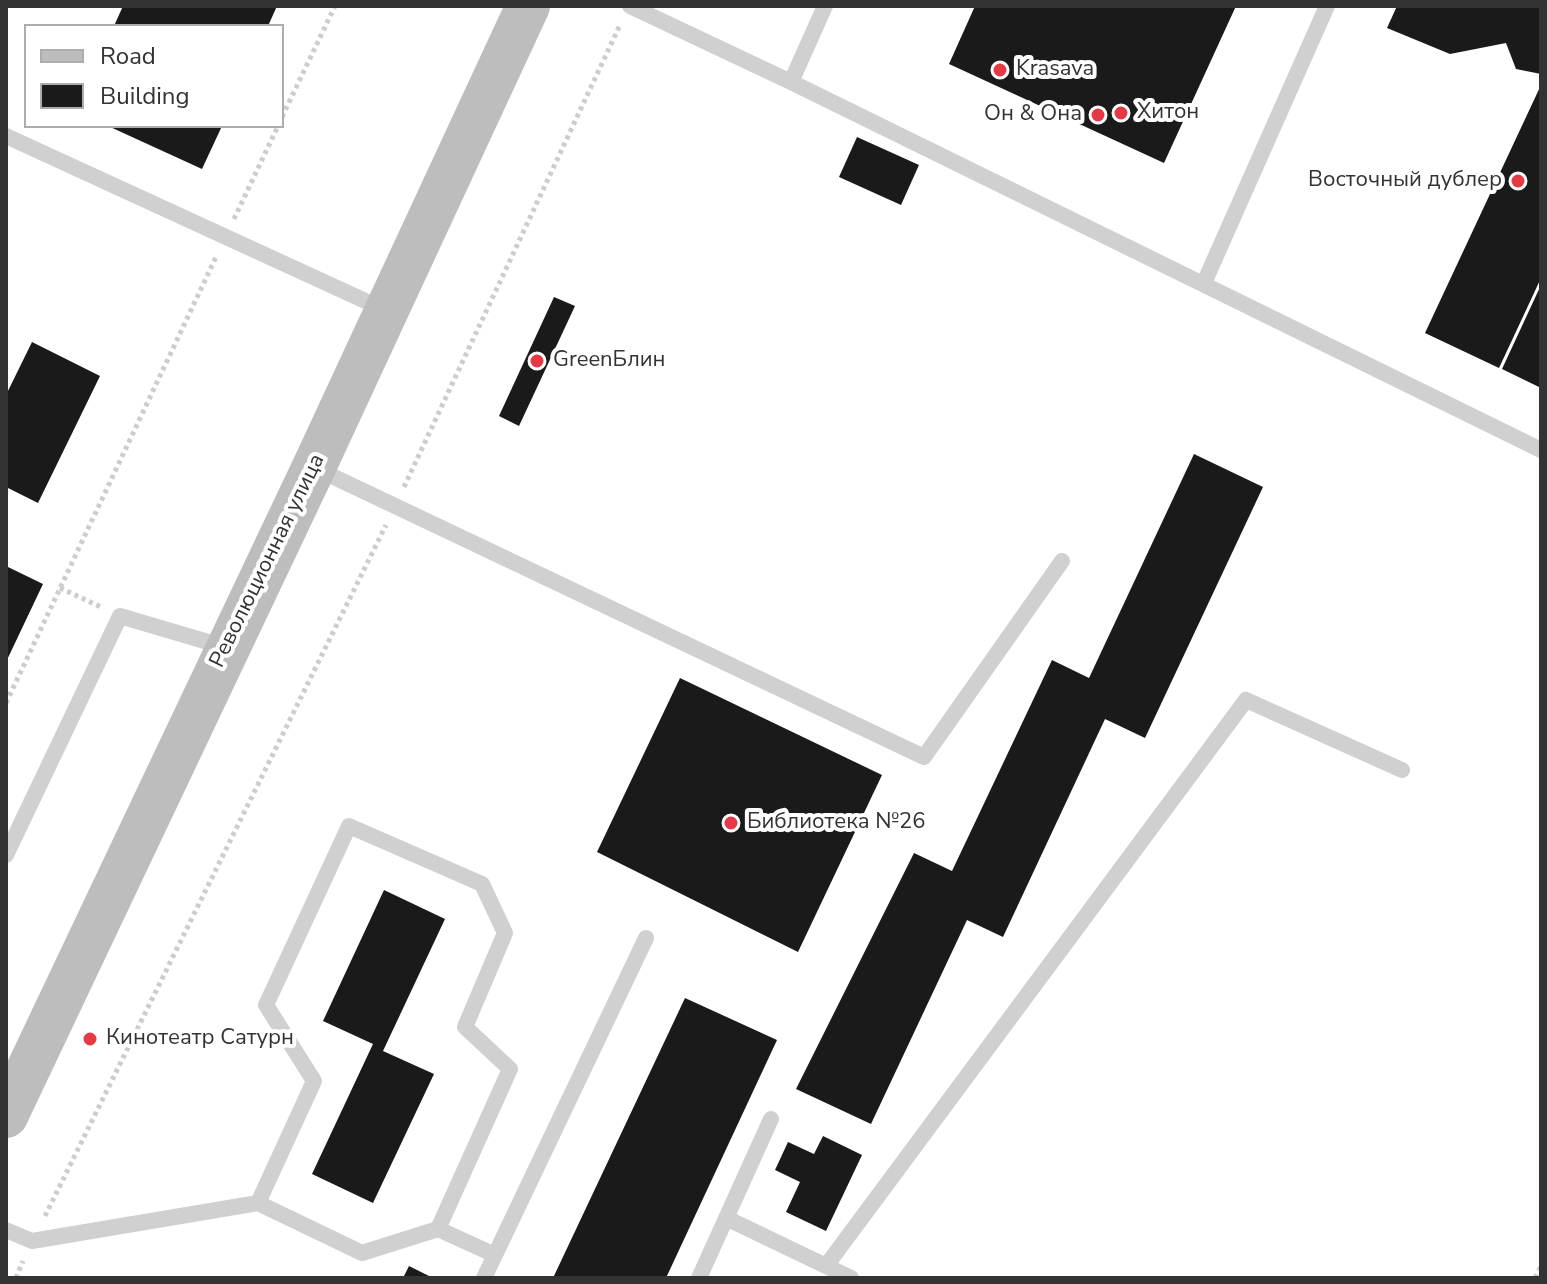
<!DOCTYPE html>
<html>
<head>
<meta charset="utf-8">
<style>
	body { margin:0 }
	#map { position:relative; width:1547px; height:1284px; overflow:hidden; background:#fff; font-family:"Nunito Sans",sans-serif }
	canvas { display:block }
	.frame { position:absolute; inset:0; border:8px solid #333; pointer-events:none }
	.legend { position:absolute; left:24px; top:24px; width:260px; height:104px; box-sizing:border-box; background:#fff; border:2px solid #adadad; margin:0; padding:10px 14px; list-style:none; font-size:24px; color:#333 }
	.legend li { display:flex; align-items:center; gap:16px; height:40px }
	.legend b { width:40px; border:2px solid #adadad }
</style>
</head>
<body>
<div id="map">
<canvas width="1547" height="1284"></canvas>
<div class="frame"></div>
<ul class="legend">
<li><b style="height:10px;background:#bdbdbd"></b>Road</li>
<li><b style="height:22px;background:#1a1a1a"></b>Building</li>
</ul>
</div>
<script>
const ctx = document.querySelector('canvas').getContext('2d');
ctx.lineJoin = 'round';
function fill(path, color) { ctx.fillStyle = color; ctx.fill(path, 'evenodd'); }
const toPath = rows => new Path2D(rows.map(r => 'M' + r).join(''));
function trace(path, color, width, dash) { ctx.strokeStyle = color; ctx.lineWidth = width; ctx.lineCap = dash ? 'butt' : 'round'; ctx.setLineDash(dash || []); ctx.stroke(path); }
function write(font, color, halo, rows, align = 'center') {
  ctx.font = font + ' "Nunito Sans",sans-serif'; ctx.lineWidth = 8; ctx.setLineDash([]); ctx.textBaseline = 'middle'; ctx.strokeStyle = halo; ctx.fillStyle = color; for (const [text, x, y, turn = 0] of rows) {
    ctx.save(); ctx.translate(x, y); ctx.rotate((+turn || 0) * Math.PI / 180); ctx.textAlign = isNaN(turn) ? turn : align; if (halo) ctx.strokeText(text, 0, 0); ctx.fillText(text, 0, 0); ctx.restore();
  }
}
const building = toPath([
	[123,6,277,6,268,26,114,26],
	[975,6,1236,6,1164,163,949,64],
	[1397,6,1541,6,1541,74,1516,69,1506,43,1450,54,1387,28],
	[1541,85,1541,278,1499,368,1425,333],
	[108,126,222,126,202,169],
	[857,137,919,165,901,205,839,177],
	[1541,285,1541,388,1502,369],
	[554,297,575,306,519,426,499,416],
	[32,342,100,376,38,503,6,487,6,395],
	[1194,454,1263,487,1145,738,1105,719,1003,937,967,920,871,1124,796,1089,914,853,952,871,1052,660,1089,678],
	[8,567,43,584,6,662,6,571],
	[680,678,882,775,798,952,597,852],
	[384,890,445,919,383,1051,434,1074,373,1203,312,1174,373,1044,323,1021],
	[685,998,777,1040,666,1278,553,1278],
	[823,1136,862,1155,826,1231,786,1212,800,1182,775,1170,788,1142,814,1154],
	[409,1266,433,1278,403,1278]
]);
const path = toPath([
	[282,117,335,6],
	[234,219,278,126],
	[404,487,620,25],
	[60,588,101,607],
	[6,703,216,257],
	[45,1216,386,525],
	[16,1278,23,1261],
	[1535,1278,1541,1266]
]);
const service = toPath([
	[630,6,791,82,1541,450],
	[791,82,825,6],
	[6,136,385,310],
	[1204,283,1327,6],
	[315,468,924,757,1062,561],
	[6,855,120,616,225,647],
	[726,1218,851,1278],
	[438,1229,495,1255],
	[6,1230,32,1241,258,1203,362,1253,438,1229,510,1069,465,1027,505,933,482,884,349,826,266,1005,314,1081,258,1203],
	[826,1266,1246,700,1402,770],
	[484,1278,646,938],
	[699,1278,771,1119]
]);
const secondary = toPath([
	[6,1116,314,467,528,6]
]);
const markers = [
	[1000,70,8,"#e63946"],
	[1121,113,8,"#e63946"],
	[1098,115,8,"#e63946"],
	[1518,181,8,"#e63946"],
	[537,361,8,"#e63946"],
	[731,823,8,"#e63946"],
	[90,1039,8,"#e63946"]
];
const poiNames = [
	["Krasava",1016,70],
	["Хитон",1137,113],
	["Он & Она",1082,115,"right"],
	["Восточный дублер",1502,181,"right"],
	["GreenБлин",553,361],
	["Библиотека №26",747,823],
	["Кинотеатр Сатурн",106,1039]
];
const streetNames = [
	["Революционная улица",268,561,-64]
];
fill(building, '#1a1a1a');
trace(path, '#cdcdcd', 5, [4, 4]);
trace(service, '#d0d0d0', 16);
trace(secondary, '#bdbdbd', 44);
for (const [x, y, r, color] of markers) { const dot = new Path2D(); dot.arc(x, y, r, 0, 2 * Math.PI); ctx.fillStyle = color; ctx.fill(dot); trace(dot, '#fff', 3); }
write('22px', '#333', '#fff', poiNames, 'left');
write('22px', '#333', '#fff', streetNames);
</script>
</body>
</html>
